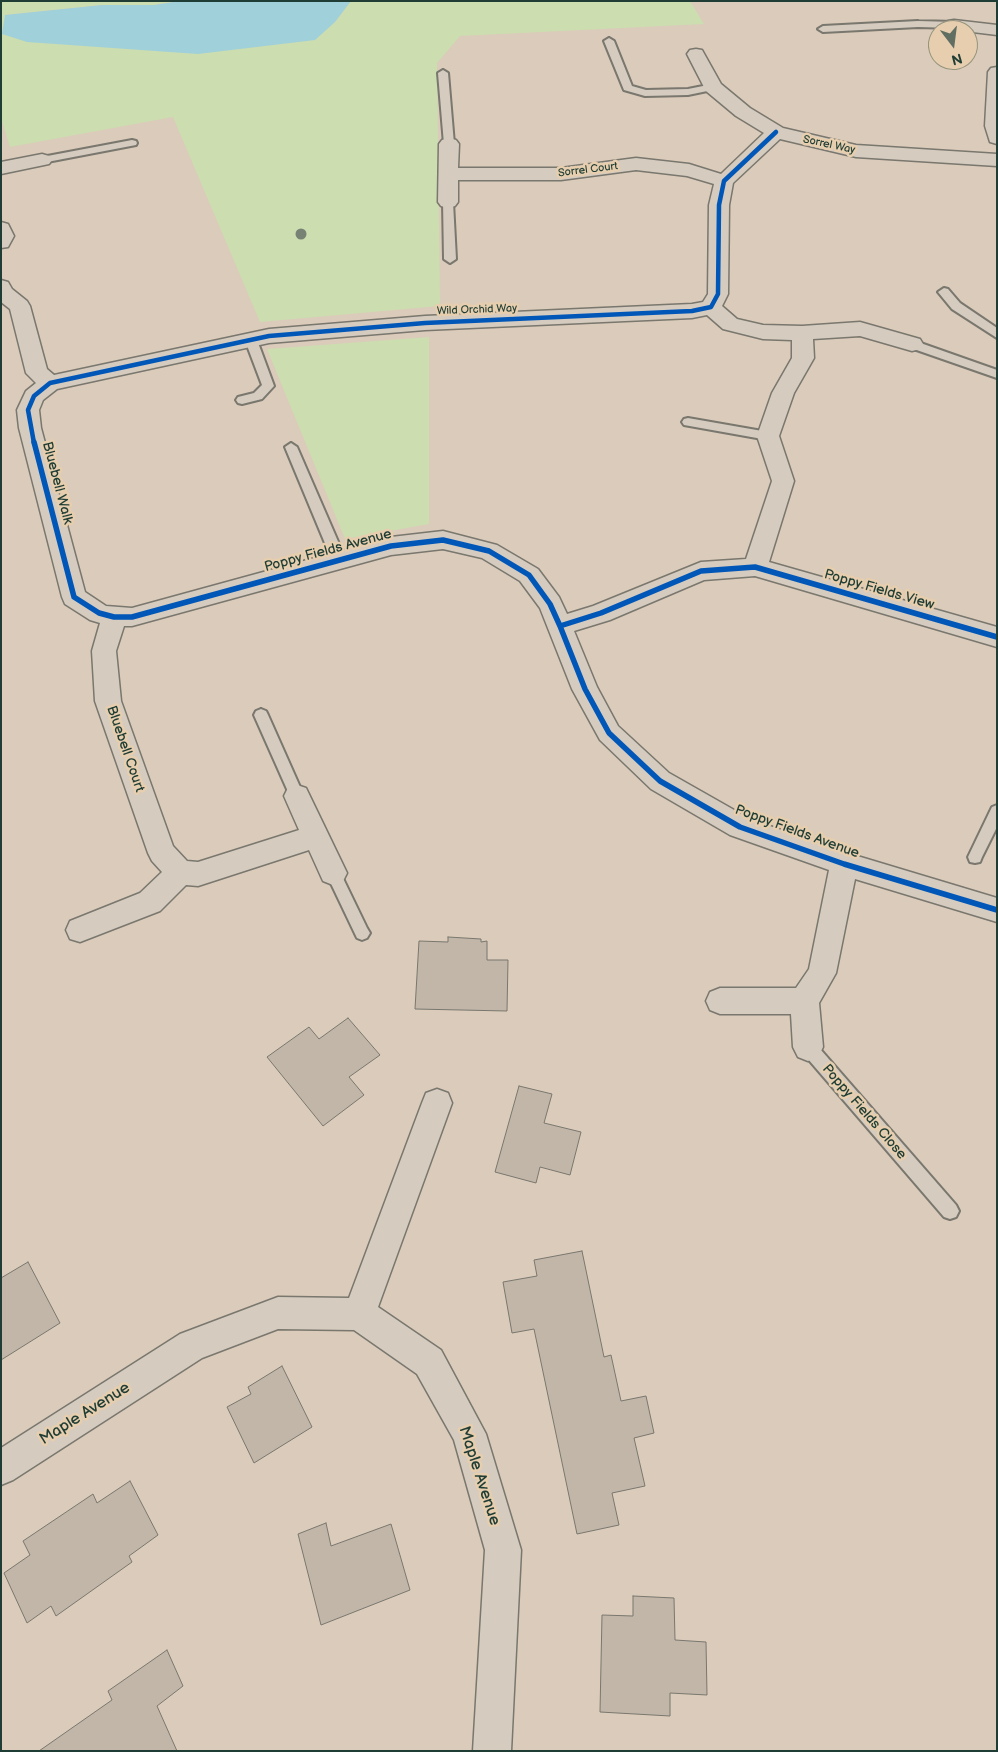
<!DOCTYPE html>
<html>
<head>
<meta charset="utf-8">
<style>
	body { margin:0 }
	#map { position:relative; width:998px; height:1752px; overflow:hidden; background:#dbcbba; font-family:"Balsamiq Sans",sans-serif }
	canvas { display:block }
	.frame { position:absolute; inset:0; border:2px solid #1f3d34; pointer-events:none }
	.north { position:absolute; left:928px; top:20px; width:50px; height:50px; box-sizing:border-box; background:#e6ceae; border:1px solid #96947d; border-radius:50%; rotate:165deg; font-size:14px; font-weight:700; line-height:20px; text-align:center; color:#1f3d34 }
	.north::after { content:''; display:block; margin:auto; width:18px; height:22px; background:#616f63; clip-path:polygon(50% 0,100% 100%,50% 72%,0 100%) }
</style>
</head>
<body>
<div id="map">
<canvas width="998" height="1752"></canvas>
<div class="frame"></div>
<div class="north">N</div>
</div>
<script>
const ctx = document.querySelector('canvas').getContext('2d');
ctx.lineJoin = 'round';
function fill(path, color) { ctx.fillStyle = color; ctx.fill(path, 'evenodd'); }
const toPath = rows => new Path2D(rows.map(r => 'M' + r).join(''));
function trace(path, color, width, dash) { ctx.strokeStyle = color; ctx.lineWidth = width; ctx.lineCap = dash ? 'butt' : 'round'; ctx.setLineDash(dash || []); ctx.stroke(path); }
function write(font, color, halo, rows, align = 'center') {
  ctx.font = font + ' "Balsamiq Sans",sans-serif'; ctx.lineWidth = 5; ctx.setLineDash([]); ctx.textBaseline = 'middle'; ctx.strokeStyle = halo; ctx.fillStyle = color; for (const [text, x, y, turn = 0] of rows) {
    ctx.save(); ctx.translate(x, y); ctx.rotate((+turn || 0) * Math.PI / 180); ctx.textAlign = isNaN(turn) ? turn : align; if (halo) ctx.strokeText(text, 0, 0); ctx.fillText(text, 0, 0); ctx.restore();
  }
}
const green = toPath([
	[1,1,180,1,154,5,102,5,6,15,335,22,351,1,690,1,704,24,460,36,437,63,440,306,260,322,173,117,10,147,1,118],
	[429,337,429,524,345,539,267,349]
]);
const water = toPath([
	[180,1,351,1,335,22,315,40,198,54,27,42,2,34,5,15,102,5,154,5]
]);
const building = toPath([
	[448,937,481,939,481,942,487,941,487,960,508,960,507,1011,415,1009,419,941,448,942,448,937],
	[348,1018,380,1055,349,1077,364,1095,323,1126,267,1057,309,1027,319,1039,348,1018],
	[519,1086,552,1094,544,1123,581,1132,570,1175,540,1167,536,1183,495,1172,519,1086],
	[582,1251,604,1357,611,1355,621,1401,646,1396,654,1433,634,1438,645,1486,612,1493,619,1525,577,1534,534,1329,512,1333,503,1282,537,1276,534,1260,582,1251],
	[28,1262,60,1323,1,1360,1,1278,28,1262],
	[282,1366,312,1427,254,1463,227,1407,251,1394,248,1387,282,1366],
	[130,1481,158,1535,129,1556,132,1562,56,1616,51,1606,27,1623,4,1573,30,1555,23,1541,93,1494,97,1503,130,1481],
	[326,1523,331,1546,391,1524,410,1590,321,1625,298,1534,326,1523],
	[633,1596,674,1598,675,1640,706,1642,707,1695,670,1693,670,1716,600,1712,602,1615,633,1616,633,1596],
	[167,1650,183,1686,157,1706,177,1751,39,1751,112,1700,108,1691,167,1650]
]);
const service = toPath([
	[918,21,954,22,959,25,954,28,918,27,823,32,818,29,823,26,918,21],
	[609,38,614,41,632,86,646,90,688,89,713,84,718,87,717,89,688,95,645,96,624,90,604,41,609,38],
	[443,70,448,73,454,144,449,147,444,144,438,73,443,70],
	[132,140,136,141,137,143,136,145,42,163,37,160,42,157,132,140],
	[448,199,453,202,456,259,450,263,444,259,443,202,448,199],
	[944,288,948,289,960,303,997,328,997,338,952,309,938,292,944,288],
	[251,336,257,340,274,386,262,399,242,404,238,403,236,400,238,397,254,393,262,385,245,340,251,336],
	[912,340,997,370,997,378,908,347,906,344,912,340],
	[688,418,768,432,774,436,768,440,684,425,682,422,684,419,688,418],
	[291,443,297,447,346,560,344,563,339,565,334,563,332,560,285,447,291,443],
	[261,709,266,711,268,715,304,796,302,800,297,802,292,800,290,796,254,715,256,711,261,709],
	[997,805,997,827,982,857,980,862,975,863,970,862,968,857,992,807,997,805],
	[333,867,338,868,367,928,370,933,367,938,362,940,357,938,326,873,328,868,333,867],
	[808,1040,814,1042,956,1205,959,1211,956,1217,950,1219,944,1217,802,1052,800,1047,802,1042,808,1040]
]);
const minor = toPath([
	[954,20,997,25,997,35,948,29,945,25,948,21,954,20],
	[696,49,702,50,721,84,750,108,783,128,856,145,997,154,997,166,856,157,780,139,733,183,729,205,728,294,722,306,737,319,763,325,802,326,860,322,920,339,923,344,920,349,912,351,860,336,813,339,814,358,794,393,779,436,794,481,769,562,997,627,997,647,755,576,704,580,610,620,574,631,597,687,618,726,669,773,750,819,844,852,997,898,997,922,855,879,836,973,819,1003,823,1047,818,1057,808,1061,798,1057,793,1047,791,1014,720,1014,710,1010,706,1001,710,992,720,988,796,988,809,969,829,870,730,835,651,789,600,740,572,689,540,608,520,581,482,558,443,549,391,555,132,626,124,626,116,651,121,701,173,846,187,861,198,862,299,830,284,796,288,788,297,785,306,788,347,873,343,881,333,885,323,881,309,850,198,886,186,885,160,911,80,942,70,939,66,930,70,921,140,893,162,872,152,861,148,853,95,701,92,651,100,623,90,620,65,604,62,597,19,428,17,410,26,391,36,383,26,373,10,309,1,302,1,280,8,282,12,289,27,301,30,306,47,369,54,375,269,329,425,316,692,304,703,302,708,294,709,205,714,184,687,176,636,170,561,180,458,180,458,202,455,206,448,208,441,206,438,202,439,144,442,140,449,138,456,140,459,144,458,168,561,168,636,158,689,164,721,174,764,133,736,116,706,91,687,54,690,50,696,49],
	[707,315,723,329,763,339,792,340,792,358,772,393,757,436,772,481,746,559,701,562,593,606,567,614,559,597,538,569,497,545,443,531,391,537,132,608,106,606,85,592,41,428,39,410,43,400,57,389,269,343,425,330,692,318,707,315],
	[997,67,997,144,990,142,985,126,988,72,991,68,997,67],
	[42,154,49,156,52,160,49,164,1,174,1,162,42,154],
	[1,222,8,224,14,236,8,247,1,248,1,222],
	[437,1089,448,1093,452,1103,378,1307,441,1350,486,1434,521,1550,511,1751,473,1751,485,1550,454,1440,417,1374,354,1330,278,1329,202,1358,13,1480,1,1485,1,1448,180,1334,278,1297,349,1298,422,1103,426,1093,437,1089]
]);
const cyclewayFar1 = toPath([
	[34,443,28,410,34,396,50,383,269,336,425,323,692,311,711,307,718,294,719,205,724,181,776,132]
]);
const cycleway = toPath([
	[34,442,74,597,99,613,114,617,132,617,391,546,443,540,489,551,529,575,550,604,560,626],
	[997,637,755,567,701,571,601,613,560,626,585,689,609,733,660,781,740,827,844,864,997,910]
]);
const trees = [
	[301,234]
];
const farStreetnames = [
	["Sorrel Way",829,145,12],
	["Sorrel Court",588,170,-7],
	["Wild Orchid Way",477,310,-2]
];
const streetNames = [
	["Bluebell Walk",57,483,75],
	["Poppy Fields Avenue",328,551,-15],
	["Poppy Fields View",879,590,16],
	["Bluebell Court",125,749,71],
	["Poppy Fields Avenue",797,832,20],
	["Poppy Fields Close",864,1112,49]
];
const nearStreetnames = [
	["Maple Avenue",85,1414,-32],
	["Maple Avenue",479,1476,72]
];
fill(green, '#ccddb0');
fill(water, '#a0d0da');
fill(building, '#c2b6a9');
trace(building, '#79776e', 1);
trace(service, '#79776e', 4);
trace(minor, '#79776e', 3);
fill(service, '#d5cbbf');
fill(minor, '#d5cbbf');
trace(cyclewayFar1, '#0057b8', 4.5);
trace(cycleway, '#0057b8', 5.5);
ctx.fillStyle = '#788274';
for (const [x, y] of trees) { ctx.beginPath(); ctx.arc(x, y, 5.5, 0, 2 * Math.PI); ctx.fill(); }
write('11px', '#1f3d34', '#e6ceae', farStreetnames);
write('14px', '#1f3d34', '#e6ceae', streetNames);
write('16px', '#1f3d34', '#e6ceae', nearStreetnames);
</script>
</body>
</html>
